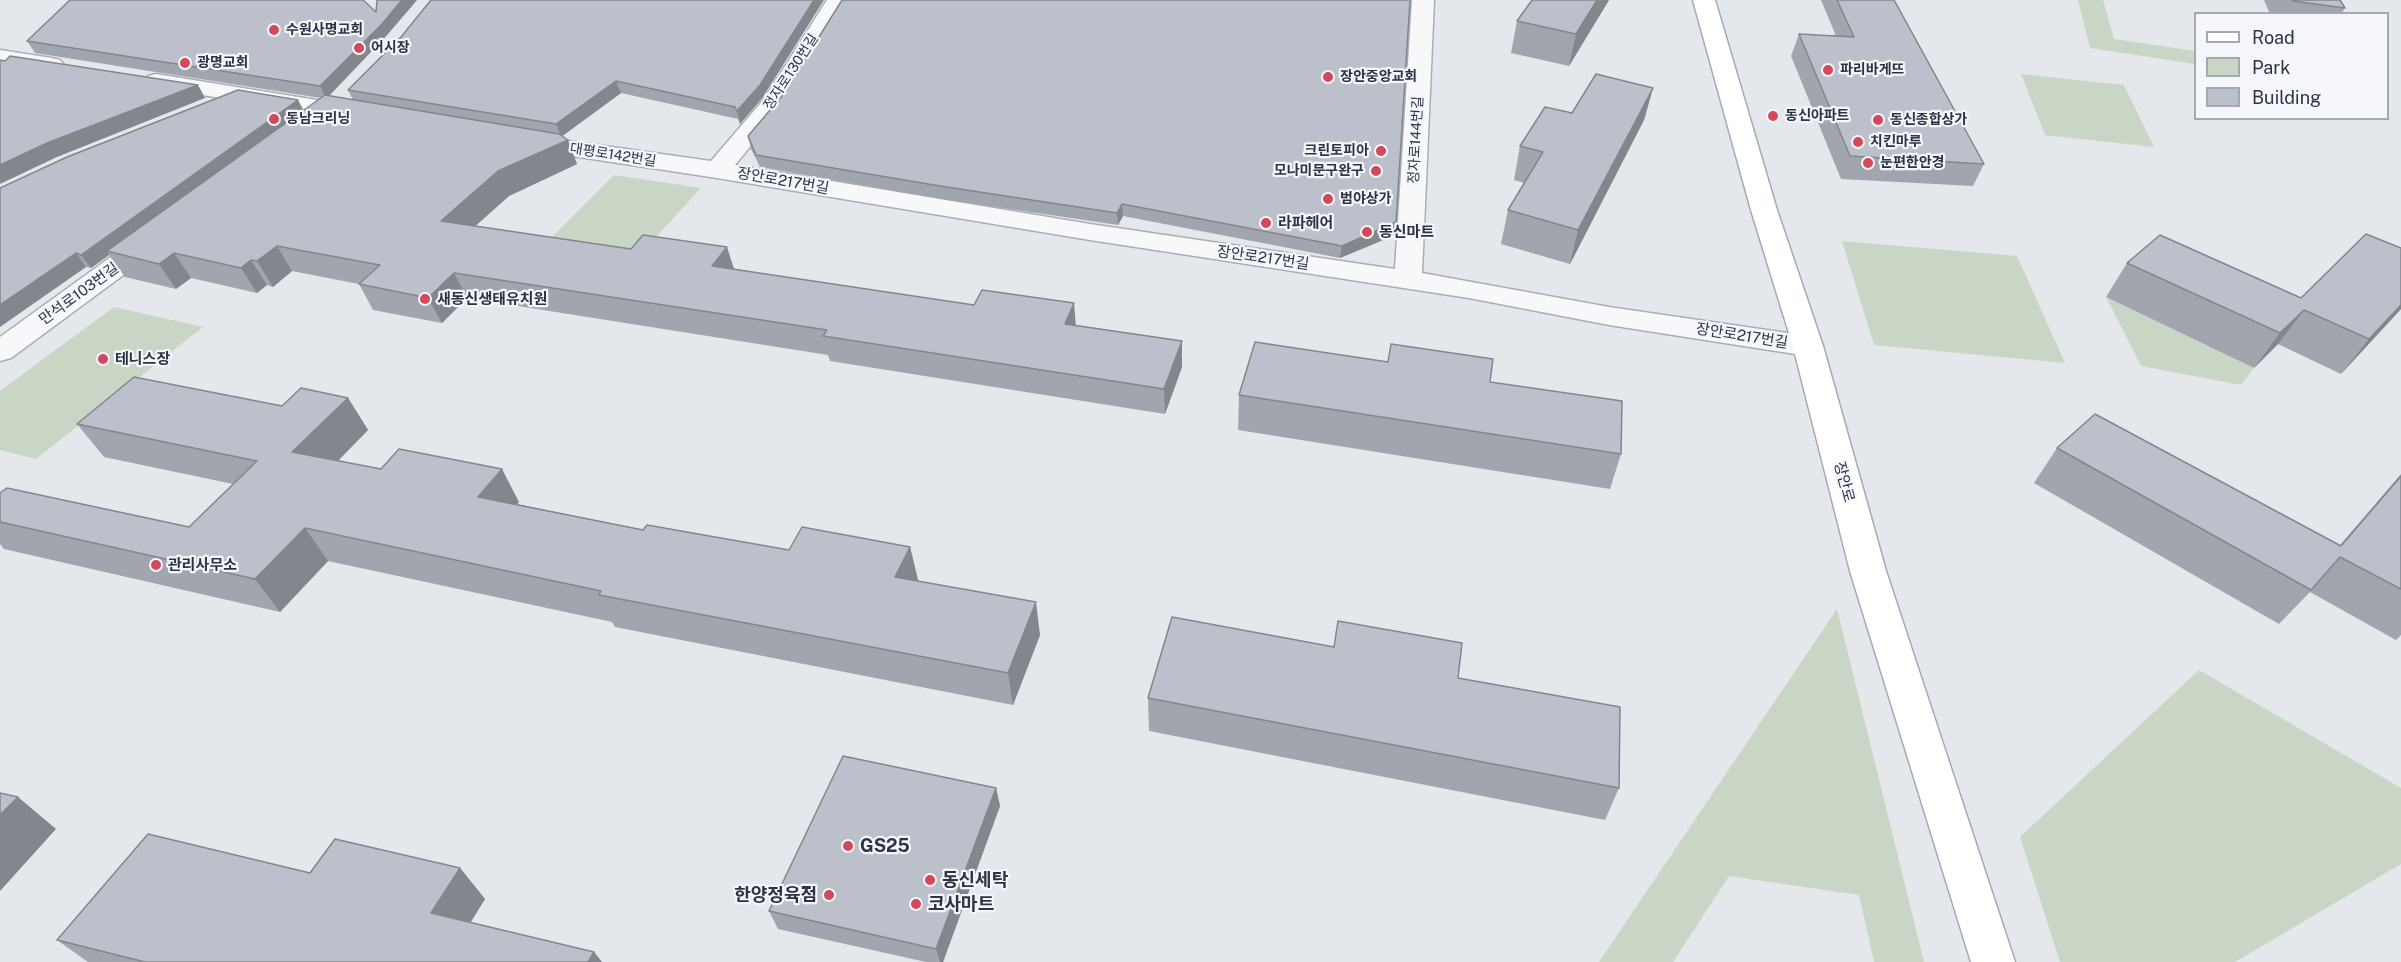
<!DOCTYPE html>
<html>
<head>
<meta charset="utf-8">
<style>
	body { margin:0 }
	#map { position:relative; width:2401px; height:962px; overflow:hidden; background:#e4e7ec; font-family:"Public Sans",sans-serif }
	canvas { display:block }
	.legend { position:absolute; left:2194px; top:12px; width:195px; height:108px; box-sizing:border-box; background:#f4f6f9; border:2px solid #a4a8b1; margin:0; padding:8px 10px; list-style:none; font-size:18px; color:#2b3445 }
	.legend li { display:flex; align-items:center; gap:12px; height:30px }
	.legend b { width:30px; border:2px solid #a4a8b1 }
</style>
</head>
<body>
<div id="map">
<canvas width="2401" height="962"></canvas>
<ul class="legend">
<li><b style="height:8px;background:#fff"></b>Road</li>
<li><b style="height:16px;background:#c9d6c5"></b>Park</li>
<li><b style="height:16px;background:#bbc0ca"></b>Building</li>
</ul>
</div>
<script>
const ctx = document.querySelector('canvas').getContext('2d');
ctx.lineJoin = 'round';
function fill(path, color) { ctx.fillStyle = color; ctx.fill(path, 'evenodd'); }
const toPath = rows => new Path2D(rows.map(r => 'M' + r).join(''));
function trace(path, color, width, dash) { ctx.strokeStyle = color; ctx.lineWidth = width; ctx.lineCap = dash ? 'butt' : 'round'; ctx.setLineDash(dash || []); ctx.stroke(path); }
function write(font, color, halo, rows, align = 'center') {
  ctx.font = font + ' "Public Sans","Noto Sans KR",sans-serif'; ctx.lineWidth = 4.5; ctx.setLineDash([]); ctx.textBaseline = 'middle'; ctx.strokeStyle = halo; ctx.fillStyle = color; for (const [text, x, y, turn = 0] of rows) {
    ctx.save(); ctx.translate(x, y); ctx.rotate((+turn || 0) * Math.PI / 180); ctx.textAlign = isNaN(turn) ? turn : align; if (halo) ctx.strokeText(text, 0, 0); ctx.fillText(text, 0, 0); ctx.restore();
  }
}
const green = toPath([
	[2078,0,2103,0,2114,39,2195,51,2195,64,2090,48],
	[2021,74,2124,85,2154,147,2045,135],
	[614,175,701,188,634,261,543,246],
	[1842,241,2017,256,2065,363,1874,345],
	[2106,297,2254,368,2241,385,2141,366],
	[114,307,203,327,36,459,0,450,0,391],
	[1837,609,1924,962,1874,962,1859,895,1729,876,1673,962,1599,962],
	[2199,670,2401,788,2401,864,2235,962,2060,962,2020,837]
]);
const minor = toPath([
	[827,0,849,0,783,107,735,165,1090,224,1395,269,1412,0,1434,0,1422,273,1609,307,1808,336,1819,339,1823,346,1819,353,1808,356,1609,325,1469,298,1090,240,717,178,526,149,517,147,514,142,517,137,526,135,711,161,765,98,827,0],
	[0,50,52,58,60,60,64,65,60,70,52,72,0,64,0,50],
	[156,74,354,106,363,108,366,113,363,118,354,120,148,86,144,81,148,76,156,74],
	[154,231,164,233,168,239,164,245,11,358,0,361,0,337,144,233,154,231]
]);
const major = toPath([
	[1693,0,1715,0,1777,210,1823,346,1886,571,2015,962,1971,962,1850,571,1793,346,1751,210,1693,0]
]);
const wall = toPath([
	[377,0,417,0,387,35,329,96,353,100,348,90,401,37,763,97,740,124,738,119,621,93,562,136,577,164,509,196,475,226,1076,325,1182,341,1182,367,1165,414,830,361,828,355,467,298,442,323,373,310,359,284,292,271,273,287,267,285,257,293,191,278,176,289,125,277,109,255,91,268,86,267,0,188,304,111,321,98,35,53,27,41,376,12],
	[1532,0,1609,0,1569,66,1511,53,1517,21],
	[1821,0,1894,0,1984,164,1973,186,1841,179,1791,56,1799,34,1836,36],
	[2264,0,2340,0,2345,8,2341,14,2270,14],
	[1653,88,1644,120,1570,264,1501,244,1508,210,1524,183,1514,180,1520,146,1572,113],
	[782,96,1396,222,1395,235,1340,258,1123,216,1118,225,942,199,760,167,751,149,748,136],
	[2401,248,2401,309,2341,374,2278,344,2254,368,2106,297,2127,263,2301,298],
	[1490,382,1621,454,1610,489,1238,430,1239,395],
	[348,398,368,430,338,461,519,502,517,504,643,530,789,550,910,547,918,580,917,581,1040,635,1013,705,615,627,612,622,328,561,280,612,4,549,0,544,0,493,189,527,233,484,104,457,77,424,282,406],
	[2057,448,2340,545,2401,474,2401,635,2396,640,2310,592,2279,624,2034,483],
	[1458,678,1619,788,1605,820,1149,731,1148,698],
	[996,788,1000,806,943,962,926,962,778,929,769,911],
	[460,868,485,899,470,922,594,952,602,962,88,962,57,940,310,873]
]);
const shadedWall = toPath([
	[402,0,417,0,387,35,326,99,320,86],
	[814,0,824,0,763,97,740,124,737,111],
	[1597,0,1609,0,1569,66,1576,34],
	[616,81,621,93,561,137,556,124],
	[198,85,205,98,57,157,0,184,0,165,47,143],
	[1653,88,1644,120,1570,264,1578,230],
	[298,100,305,113,107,251,109,255,91,268,81,255],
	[568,140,577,164,509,196,453,246,441,221,498,171],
	[1122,204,1123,216,1118,225,1117,213],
	[1396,222,1395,235,1340,258,1342,246],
	[277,246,292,271,273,287,257,261],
	[727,247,735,272,712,266],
	[76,253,86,267,0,327,0,305],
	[174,253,191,278,176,289,159,264],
	[251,260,267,285,257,293,241,268],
	[454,273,467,298,442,323,428,298],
	[1074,303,1076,328,1065,324],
	[2401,305,2401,309,2341,374,2369,339],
	[2304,310,2278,344,2254,368,2280,333],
	[1182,341,1182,367,1165,414,1164,389],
	[348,398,368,430,315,484,292,452],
	[502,469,519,502,497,529,478,497],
	[305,528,328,561,280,612,255,579],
	[910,547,918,580,903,609,895,577],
	[1036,602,1040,635,1013,705,1008,673],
	[996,788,1000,806,943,962,940,962,936,949],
	[18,797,56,829,0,891,0,815],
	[460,868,485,899,458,943,431,913],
	[594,952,602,962,588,962]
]);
const building = toPath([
	[70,0,363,0,376,12,377,0,402,0,382,24,320,86,27,41,70,0],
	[431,0,814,0,760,85,737,111,735,107,616,81,556,124,348,90,401,37,431,0],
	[842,0,1410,0,1396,222,1342,246,1122,204,1117,213,940,186,756,155,748,136,782,96,842,0],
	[1532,0,1597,0,1576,34,1517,21,1532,0],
	[1837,0,1894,0,1984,164,1850,156,1799,34,1854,37,1837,0],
	[2292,0,2340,0,2345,8,2293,1,2292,0],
	[10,56,198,85,47,143,0,165,0,60,5,61,10,56],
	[1596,74,1653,88,1578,230,1508,210,1543,152,1520,146,1545,107,1572,113,1596,74],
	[238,90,298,100,81,255,76,253,0,305,0,188,67,157,238,90],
	[325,95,559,134,568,140,498,171,441,221,631,249,643,235,727,247,712,266,974,305,982,290,1074,303,1065,324,1182,341,1164,389,823,336,827,330,454,273,428,298,359,284,380,265,277,246,257,261,251,260,241,268,174,253,159,264,107,251,325,95],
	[2366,234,2401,248,2401,305,2369,339,2304,310,2280,333,2127,263,2160,235,2301,298,2366,234],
	[1255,342,1388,362,1391,344,1493,359,1490,382,1622,401,1621,454,1239,395,1255,342],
	[134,377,282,406,301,388,348,398,292,452,381,469,399,449,502,469,478,497,643,530,647,525,789,550,802,527,910,547,895,577,1036,602,1008,673,599,595,601,591,305,528,255,579,0,522,0,493,7,488,189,527,257,461,77,424,134,377],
	[2095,414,2341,546,2401,476,2401,589,2340,557,2311,590,2057,448,2095,414],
	[1172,617,1334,647,1338,621,1462,643,1458,678,1620,707,1619,788,1148,698,1172,617],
	[843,756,996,788,936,949,769,911,843,756],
	[0,793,18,797,0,815,0,793],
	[148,834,310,873,335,839,460,868,431,913,594,952,588,962,145,962,57,940,148,834]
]);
const markers = [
	[274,30,6,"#d1495b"],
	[359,48,6,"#d1495b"],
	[185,63,6,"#d1495b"],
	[1828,70,6,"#d1495b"],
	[1328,77,6,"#d1495b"],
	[1773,116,6,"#d1495b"],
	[274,119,6,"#d1495b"],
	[1878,120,6,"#d1495b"],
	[1858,142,6,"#d1495b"],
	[1381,151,6,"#d1495b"],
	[1868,163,6,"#d1495b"],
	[1376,171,6,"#d1495b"],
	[1328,199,6,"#d1495b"],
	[1266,223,6,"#d1495b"],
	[1367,232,6,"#d1495b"],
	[425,299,6,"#d1495b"],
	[103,359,6,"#d1495b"],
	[156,565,6,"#d1495b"],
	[848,846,6,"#d1495b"],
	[930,880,6,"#d1495b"],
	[829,895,6,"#d1495b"],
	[916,904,6,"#d1495b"]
];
const farPoinames = [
	["수원사명교회",286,30],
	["어시장",371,48],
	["광명교회",197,63],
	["파리바게뜨",1840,70],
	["장안중앙교회",1340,77],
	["동신아파트",1785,116],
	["동남크리닝",286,119],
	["동신종합상가",1890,120],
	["치킨마루",1870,142],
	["크린토피아",1369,151,"right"],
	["눈편한안경",1880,163],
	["모나미문구완구",1364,171,"right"],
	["범야상가",1340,199]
];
const farStreetnames = [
	["정자로130번길",791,72,-57],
	["정자로144번길",1416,140,-87],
	["대평로142번길",613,155,9]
];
const streetNames = [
	["장안로217번길",783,181,10],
	["장안로217번길",1263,258,8],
	["만석로103번길",79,294,-36],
	["장안로217번길",1742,336,9],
	["장안로",1844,482,75]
];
const poiNames = [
	["라파헤어",1278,223],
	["동신마트",1379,232],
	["새동신생태유치원",437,299],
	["테니스장",115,359],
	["관리사무소",168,565]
];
const nearPoinames = [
	["GS25",860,846],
	["동신세탁",942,880],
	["한양정육점",817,895,"right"],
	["코사마트",928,904]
];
fill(green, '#c9d6c5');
trace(minor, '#a9aeb7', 3);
trace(major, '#a3abb8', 3);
fill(minor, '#f7f8fa');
fill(major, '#fff');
fill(wall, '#a1a5ae');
fill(shadedWall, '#83868d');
fill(building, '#bbc0ca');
trace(building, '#83868d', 1.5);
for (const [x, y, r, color] of markers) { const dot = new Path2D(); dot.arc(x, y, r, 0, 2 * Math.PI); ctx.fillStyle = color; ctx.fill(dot); trace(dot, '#f4f6f9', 2); }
write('bold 14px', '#2b3445', '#f4f6f9', farPoinames, 'left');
write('14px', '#2b3445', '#f4f6f9', farStreetnames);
write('15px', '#2b3445', '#f4f6f9', streetNames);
write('bold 15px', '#2b3445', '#f4f6f9', poiNames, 'left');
write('bold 18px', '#2b3445', '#f4f6f9', nearPoinames, 'left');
</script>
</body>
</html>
